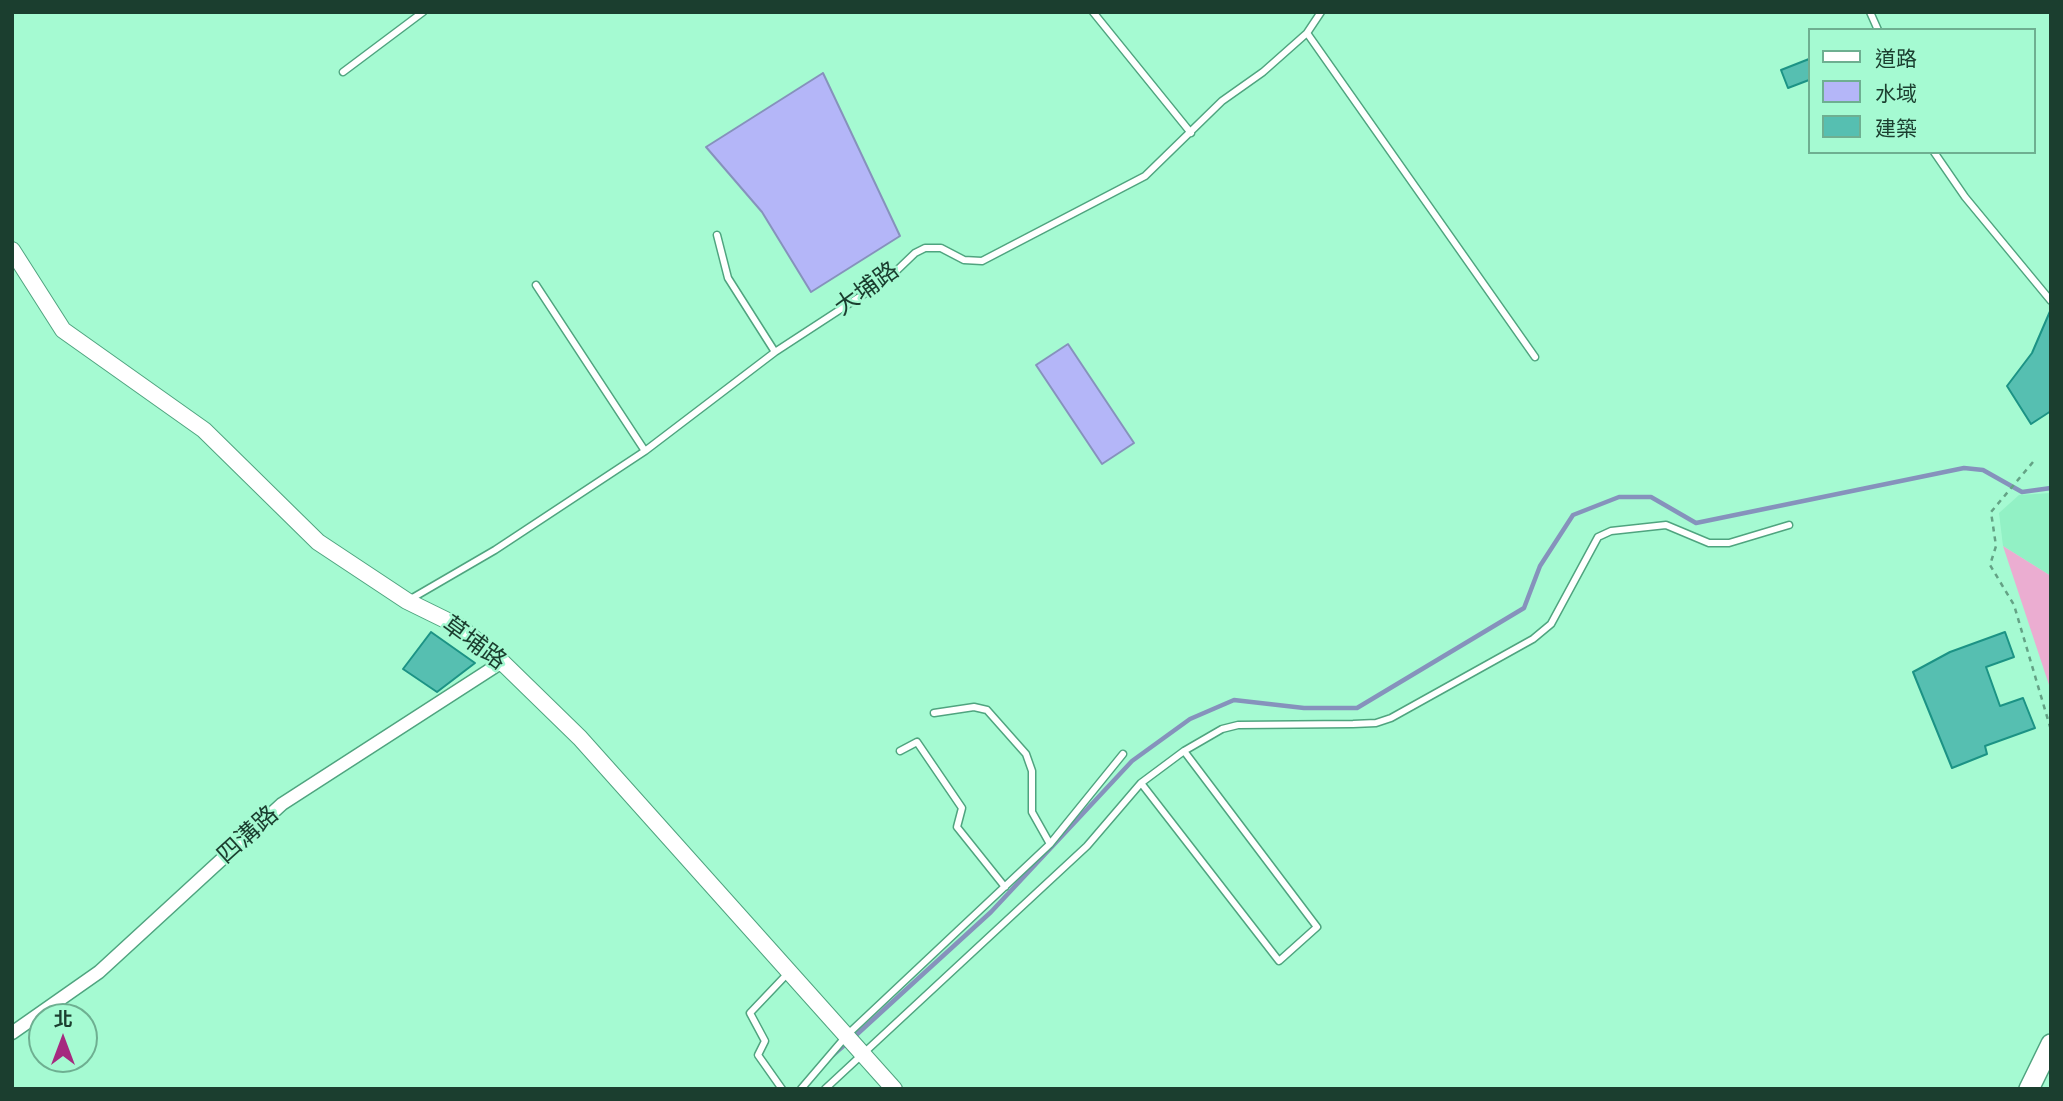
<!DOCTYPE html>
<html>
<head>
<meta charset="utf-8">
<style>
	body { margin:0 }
	#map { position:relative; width:2063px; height:1101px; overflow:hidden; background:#a5fad2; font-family:Raleway,"Noto Sans TC",sans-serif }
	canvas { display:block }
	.frame { position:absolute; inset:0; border:14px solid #1b3e2f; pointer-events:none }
	.legend { position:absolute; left:1808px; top:28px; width:228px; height:126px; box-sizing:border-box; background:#a5fad2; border:2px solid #6eaf91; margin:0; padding:9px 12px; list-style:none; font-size:21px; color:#1b3e2f }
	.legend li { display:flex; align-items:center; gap:14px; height:35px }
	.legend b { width:35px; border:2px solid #6eaf91 }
	.north { position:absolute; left:28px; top:1003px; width:70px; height:70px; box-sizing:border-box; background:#a5fad2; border:2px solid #6eaf91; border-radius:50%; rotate:0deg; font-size:19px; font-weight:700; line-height:28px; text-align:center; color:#1b3e2f }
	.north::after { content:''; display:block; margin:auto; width:24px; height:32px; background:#a52a7f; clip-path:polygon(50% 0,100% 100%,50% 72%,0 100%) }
</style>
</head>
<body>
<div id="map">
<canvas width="2063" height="1101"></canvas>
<div class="frame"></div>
<ul class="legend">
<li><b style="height:9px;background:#fff"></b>道路</li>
<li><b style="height:19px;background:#b4b6f8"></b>水域</li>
<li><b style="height:19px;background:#56bfb1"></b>建築</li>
</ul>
<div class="north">北</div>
</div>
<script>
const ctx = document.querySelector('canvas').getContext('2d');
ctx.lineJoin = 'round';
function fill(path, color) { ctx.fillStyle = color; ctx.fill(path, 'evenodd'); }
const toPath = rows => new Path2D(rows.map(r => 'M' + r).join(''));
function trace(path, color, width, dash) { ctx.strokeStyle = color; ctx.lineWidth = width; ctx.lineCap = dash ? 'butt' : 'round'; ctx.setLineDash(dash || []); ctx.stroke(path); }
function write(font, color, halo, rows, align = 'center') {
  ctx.font = font + ' Raleway,"Noto Sans TC",sans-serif'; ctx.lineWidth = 5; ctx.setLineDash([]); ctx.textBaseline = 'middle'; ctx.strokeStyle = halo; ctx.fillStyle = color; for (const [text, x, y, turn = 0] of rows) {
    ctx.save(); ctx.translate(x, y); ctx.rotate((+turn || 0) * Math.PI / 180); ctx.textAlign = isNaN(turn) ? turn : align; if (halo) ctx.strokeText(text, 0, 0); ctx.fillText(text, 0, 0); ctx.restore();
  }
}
const built = toPath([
	[2051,493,2051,576,2003,546,1999,513,2019,495]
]);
const green = toPath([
	[2003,546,2051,576,2051,691]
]);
const water = toPath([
	[823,73,900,236,811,292,762,212,706,147,823,73],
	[1068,344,1134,443,1102,464,1036,365,1068,344]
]);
const stream = toPath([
	[854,1037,991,912,1132,761,1190,719,1234,700,1304,708,1357,708,1524,608,1540,566,1573,515,1619,497,1651,497,1696,523,1964,468,1983,470,2022,492,2051,488],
	[833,1055,848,1042]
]);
const building = toPath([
	[1809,59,1809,80,1788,88,1781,70,1809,59],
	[2051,309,2051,411,2031,424,2007,386,2032,353,2051,309],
	[431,632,475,663,437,692,403,669,431,632],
	[2005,632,2014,657,1986,667,2000,706,2023,698,2035,728,1985,746,1987,754,1952,768,1913,672,1950,652,2005,632]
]);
const path = toPath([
	[2033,462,1991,512,1996,546,1990,565,2014,605,2051,730]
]);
const service = toPath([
	[1093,12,1191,133],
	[1870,12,1878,30],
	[1307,33,1535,357],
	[343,72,423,12],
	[1934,152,1965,197,2051,301],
	[717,235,728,278,775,352],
	[536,285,645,451],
	[409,600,495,550,645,451,775,352,890,277,915,253,925,248,941,248,964,260,982,261,1145,176,1222,101,1263,72,1307,33,1321,12],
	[934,713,974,707,987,710,1026,754,1032,771,1032,812,1050,844],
	[900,751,917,742,962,808,957,827,1005,887],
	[1141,783,1279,961,1317,927,1184,751],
	[782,1089,758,1055,765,1041,750,1013,789,972],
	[801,1089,848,1034,1050,844,1123,754],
	[825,1089,1087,846,1141,783,1184,751,1222,729,1238,725,1353,724,1376,723,1391,718,1533,639,1551,624,1598,537,1611,531,1666,525,1709,543,1729,543,1789,525]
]);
const minor = toPath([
	[12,1033,99,972,282,804,502,662]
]);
const tertiary = toPath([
	[12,250,63,330,204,430,318,542,407,601,460,627,502,662,580,738,894,1089]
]);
const primary = toPath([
	[2029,1089,2051,1044]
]);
const streetNames = [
	["大埔路",867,289,-36],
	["草埔路",474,643,36],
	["四溝路",248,835,-42]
];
fill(built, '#92f1c5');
fill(green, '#ebadd1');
fill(water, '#b4b6f8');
trace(water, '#8692bc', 2);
trace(stream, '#8692bc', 4.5);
fill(building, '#56bfb1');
trace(building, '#1c9385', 2);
trace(service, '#4fa47f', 9);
trace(minor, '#4fa47f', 15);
trace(tertiary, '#4fa47f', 18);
trace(primary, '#4fa47f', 22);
trace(path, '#64a285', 2.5, [5, 5]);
trace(service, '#fff', 6);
trace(minor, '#fff', 12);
trace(tertiary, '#fff', 16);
trace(primary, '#fff', 19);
write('24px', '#1b3e2f', '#a5fad2', streetNames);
</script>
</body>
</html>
